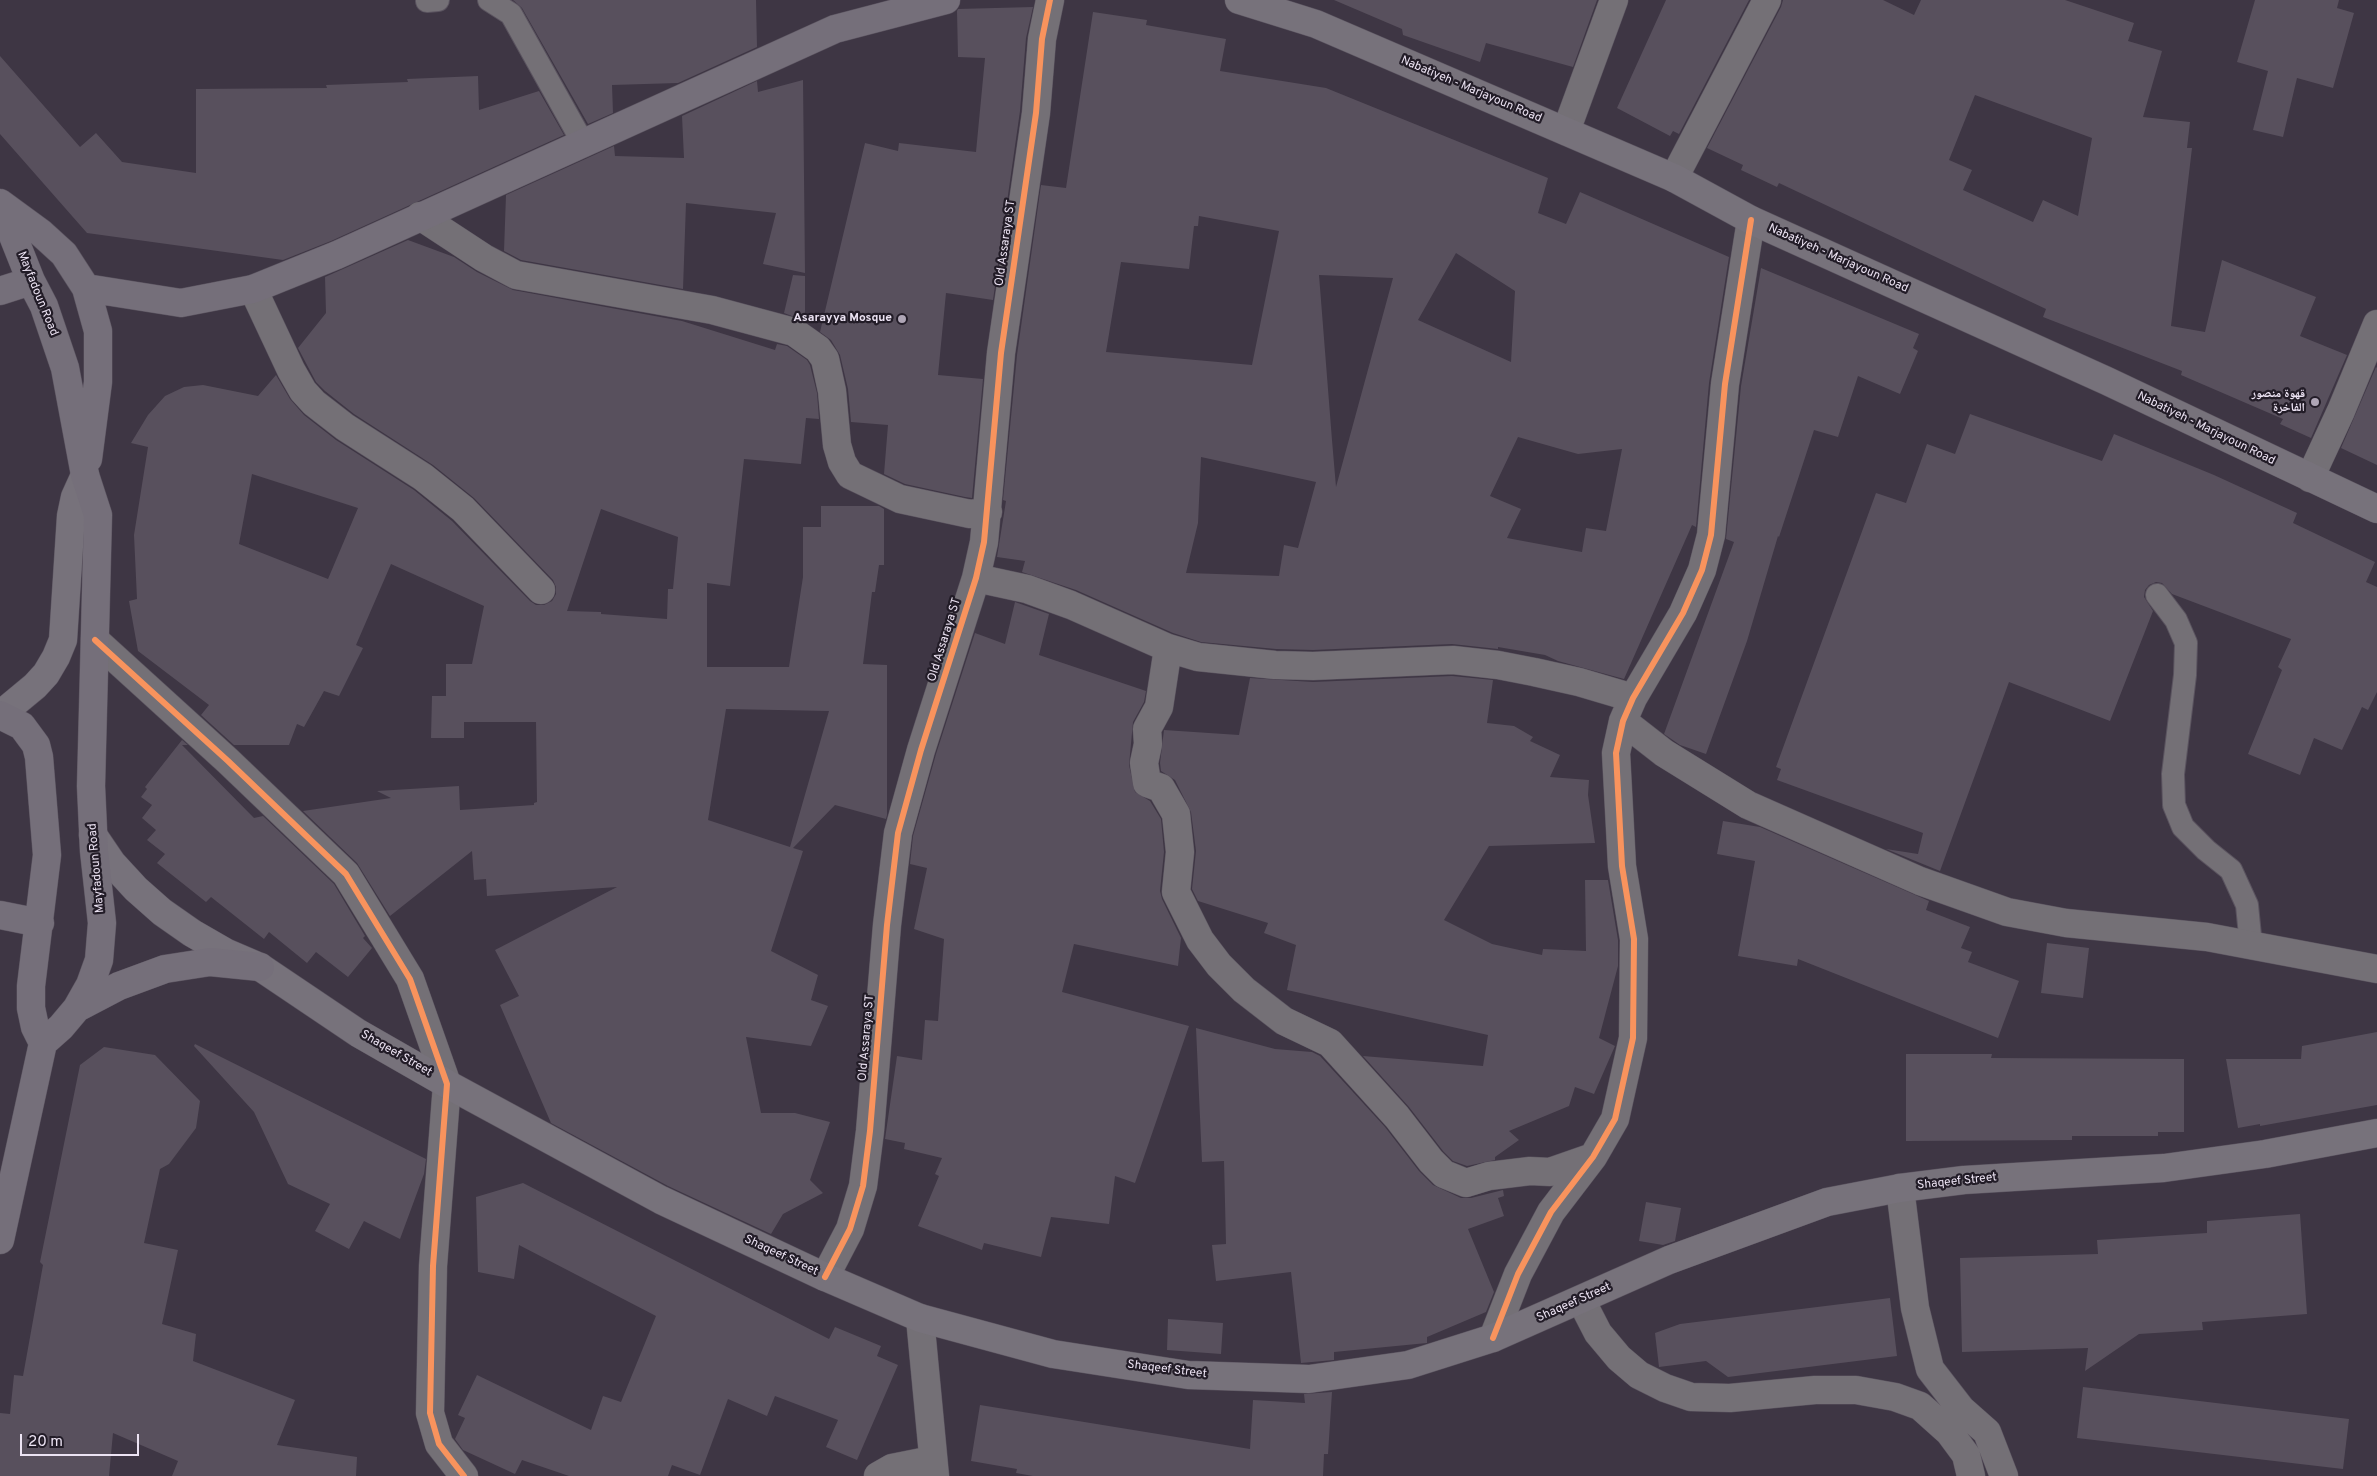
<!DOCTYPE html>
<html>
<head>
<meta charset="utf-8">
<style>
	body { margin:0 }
	#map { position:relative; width:2377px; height:1476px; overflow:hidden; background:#3e3644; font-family:Overpass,sans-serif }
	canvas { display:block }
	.scale { position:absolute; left:20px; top:1434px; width:119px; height:22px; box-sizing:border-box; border:2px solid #ece3f3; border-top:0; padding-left:6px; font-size:15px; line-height:18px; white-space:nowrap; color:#ece3f3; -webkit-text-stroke:4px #221c27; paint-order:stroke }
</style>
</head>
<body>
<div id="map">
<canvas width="2377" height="1476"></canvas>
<div class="scale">20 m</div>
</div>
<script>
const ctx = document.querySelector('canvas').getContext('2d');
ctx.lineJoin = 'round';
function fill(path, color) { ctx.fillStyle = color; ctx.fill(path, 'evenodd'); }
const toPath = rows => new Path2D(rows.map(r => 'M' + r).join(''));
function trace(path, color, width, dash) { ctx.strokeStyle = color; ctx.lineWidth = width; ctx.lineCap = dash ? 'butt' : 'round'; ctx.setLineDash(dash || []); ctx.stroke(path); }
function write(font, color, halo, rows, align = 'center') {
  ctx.font = font + ' Overpass,"Noto Naskh Arabic",sans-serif'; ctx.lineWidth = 4.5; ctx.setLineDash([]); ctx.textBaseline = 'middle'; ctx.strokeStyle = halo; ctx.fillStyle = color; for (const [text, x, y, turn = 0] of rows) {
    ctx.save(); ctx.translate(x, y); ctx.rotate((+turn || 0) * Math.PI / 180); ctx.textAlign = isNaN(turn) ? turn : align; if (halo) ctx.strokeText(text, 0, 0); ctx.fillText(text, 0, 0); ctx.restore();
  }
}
const building = toPath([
	[513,0,756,0,757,47,678,83,612,85,613,113,588,124,522,8],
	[1334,0,1597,0,1573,67,1486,43,1480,62,1403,35,1402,29],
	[1666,0,1749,0,1679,134,1673,131,1670,136,1617,108],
	[1783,0,1883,0,1914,15,1921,0,2065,0,2134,23,2128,41,2162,51,2143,117,2190,122,2187,148,2192,148,2171,326,2205,332,2222,260,2316,297,2300,336,2347,355,2311,438,2280,424,2283,419,2181,375,2182,371,2043,317,2046,309,1779,183,1777,187,1741,170,1743,165,1707,148,1781,7],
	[1975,95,2092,138,2078,216,2043,200,2033,222,1963,190,1972,170,1949,160],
	[2255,0,2339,0,2337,8,2354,13,2333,88,2297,78,2283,137,2253,130,2268,71,2237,62],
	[1033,7,1026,38,1020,111,993,300,946,293,938,375,983,379,972,498,965,497,905,484,884,474,888,425,851,422,848,389,840,355,831,340,820,332,865,143,898,151,899,143,976,152,985,58,958,57,957,11,958,9],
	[1093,12,1147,20,1146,25,1226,39,1220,71,1326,88,1548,178,1538,213,1566,224,1580,192,1729,257,1709,383,1696,527,1692,525,1624,679,1558,661,1545,655,1498,647,1498,649,1452,644,1313,650,1276,649,1201,642,1173,633,1076,590,1022,572,1025,561,997,557,1006,501,1003,500,1017,355,1041,185,1066,188],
	[1199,216,1279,231,1252,365,1106,352,1121,262,1189,269,1194,226,1198,226],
	[1456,253,1515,291,1511,362,1418,320],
	[1319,275,1393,278,1336,487,1332,440],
	[1518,437,1578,454,1622,449,1606,531,1586,528,1582,552,1507,538,1521,509,1490,496],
	[1201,457,1316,482,1298,548,1284,545,1279,576,1186,573,1198,523],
	[0,56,80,147,96,133,122,162,196,173,196,89,327,88,326,85,408,82,407,79,478,76,479,110,539,91,564,135,331,241,283,260,87,233,0,134],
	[803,80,805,273,763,264,776,213,686,203,683,289,521,260,504,251,506,195,614,146,615,156,684,158,682,116,757,81,758,92],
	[408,240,454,257,477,272,513,290,682,321,775,350,777,344,787,346,807,360,810,365,817,393,819,419,806,418,801,464,744,459,730,586,707,583,707,667,789,667,803,577,803,527,821,527,821,506,879,506,884,509,884,565,879,565,875,592,872,592,863,664,887,665,887,815,886,819,835,805,793,848,803,851,771,951,818,975,811,1000,828,1006,811,1046,746,1037,761,1113,795,1113,830,1122,810,1180,823,1193,783,1214,771,1234,668,1186,551,1123,500,1005,519,996,495,950,617,887,487,896,486,879,474,880,472,851,390,916,357,863,303,811,391,798,377,791,459,786,460,810,534,805,534,803,537,802,536,722,464,722,464,738,431,738,432,696,446,696,446,664,472,664,484,606,391,564,356,645,363,648,339,696,324,691,304,727,297,724,289,745,234,745,201,715,209,705,138,651,129,601,137,599,134,535,148,447,131,443,148,415,165,396,184,387,203,385,258,396,276,375,290,399,304,415,336,440,414,490,452,521,530,601,536,605,544,605,552,601,556,594,556,587,553,580,474,498,433,465,354,414,325,391,316,382,298,348,326,313,325,277],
	[252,474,358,508,328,579,239,544],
	[601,509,678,537,673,589,668,589,667,619,601,614,601,612,567,611],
	[726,709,829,711,790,847,708,820],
	[1761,268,1919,334,1913,348,1918,351,1900,394,1858,376,1838,437,1814,430,1779,537,1778,536,1747,641,1706,754,1680,745,1664,734,1734,542,1726,539,1741,386],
	[793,275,805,276,805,321,784,313],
	[2376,367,2377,368,2377,465,2341,448],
	[1970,414,2102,461,2114,434,2214,475,2297,513,2293,523,2375,562,2366,582,2377,587,2377,692,2368,710,2362,707,2342,750,2314,738,2300,775,2248,754,2282,670,2278,667,2291,639,2172,594,2162,583,2156,582,2149,585,2145,590,2144,597,2153,611,2110,721,2009,682,1940,871,1886,849,1918,854,1923,833,1777,780,1781,769,1776,767,1876,493,1906,503,1927,444,1955,454],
	[1015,602,1049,614,1039,655,1146,691,1144,702,1133,722,1129,765,1135,792,1150,801,1161,819,1164,852,1160,891,1162,899,1181,938,1178,966,1074,944,1062,992,1189,1026,1135,1183,1115,1176,1109,1224,1051,1217,1041,1257,984,1243,982,1250,918,1226,939,1176,935,1174,942,1158,904,1149,905,1143,885,1139,897,1056,922,1060,925,1020,938,1021,944,939,914,929,927,868,910,864,913,836,936,754,975,633,1005,644],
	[1452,676,1493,680,1487,723,1514,726,1533,737,1530,741,1560,755,1550,777,1589,780,1588,795,1595,843,1489,846,1444,920,1492,944,1542,955,1543,949,1586,951,1585,880,1608,880,1618,940,1618,966,1599,1038,1615,1046,1594,1094,1575,1087,1569,1106,1509,1131,1519,1140,1495,1157,1495,1160,1467,1166,1453,1161,1443,1151,1409,1107,1363,1056,1483,1066,1488,1035,1287,990,1296,945,1264,933,1268,923,1198,901,1192,889,1196,851,1191,812,1175,780,1161,771,1160,763,1164,730,1239,735,1250,678,1313,682],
	[182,740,188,745,182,745,254,818,263,816,334,884,365,936,363,938,372,948,348,977,316,952,307,963,269,932,264,939,211,897,206,902,157,863,165,854,147,840,156,830,142,818,152,805,141,797,147,789,145,787],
	[1723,821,1760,827,1929,901,1926,910,1970,927,1961,948,1972,952,1968,962,2019,981,1998,1038,1798,959,1797,966,1738,956,1755,861,1717,854],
	[2047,943,2089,948,2083,998,2041,993],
	[1196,1028,1275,1049,1312,1052,1320,1056,1385,1127,1419,1171,1433,1185,1461,1198,1471,1198,1503,1190,1504,1196,1498,1198,1504,1216,1468,1229,1494,1292,1486,1312,1427,1337,1427,1343,1334,1352,1334,1360,1301,1363,1291,1272,1216,1281,1212,1245,1226,1244,1224,1161,1202,1162],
	[2377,1032,2377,1105,2260,1126,2260,1124,2238,1128,2226,1059,2301,1059,2302,1046],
	[195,1044,426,1159,424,1174,400,1239,364,1221,349,1249,315,1231,330,1204,288,1184,254,1112,194,1046],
	[104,1047,155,1055,200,1101,196,1128,169,1164,160,1169,144,1243,178,1250,162,1324,196,1334,193,1361,295,1400,277,1445,357,1457,356,1476,172,1476,178,1461,113,1433,109,1476,0,1476,0,1413,10,1414,14,1375,23,1376,43,1265,40,1262,80,1065],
	[1906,1054,1992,1054,1991,1058,2184,1059,2184,1132,2158,1132,2158,1136,2072,1136,2072,1140,1906,1141],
	[523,1183,829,1339,835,1327,881,1346,877,1356,898,1365,857,1460,826,1447,838,1420,775,1396,767,1416,728,1399,700,1475,672,1465,668,1476,569,1476,522,1460,515,1474,463,1450,455,1439,465,1418,458,1415,477,1375,591,1430,603,1396,621,1402,656,1316,519,1245,514,1279,478,1272,476,1197],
	[1646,1202,1681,1208,1675,1241,1663,1245,1639,1241],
	[2300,1214,2307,1314,2202,1322,2203,1330,2139,1334,2085,1371,2088,1348,1962,1352,1960,1258,2098,1254,2097,1240,2207,1233,2207,1221],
	[1890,1298,1897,1356,1728,1377,1706,1361,1659,1367,1655,1333,1680,1324],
	[1168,1319,1223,1323,1221,1354,1167,1350],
	[2083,1387,2349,1419,2343,1469,2077,1438],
	[1332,1392,1328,1454,1324,1454,1323,1476,1033,1476,1016,1473,1017,1469,971,1461,980,1405,1250,1449,1253,1400,1305,1403,1304,1394]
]);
const service = toPath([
	[489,0,511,14,583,143],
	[427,1,438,0],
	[2157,595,2176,620,2186,643,2185,675,2173,774,2174,805,2183,827,2206,850,2231,870,2247,905,2251,946]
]);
const minor = toPath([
	[1566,131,1614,0],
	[1674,178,1767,0],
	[420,216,484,258,516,275,712,310,794,332,818,349,825,359,832,391,837,445,842,462,850,475,900,499,970,514,988,512],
	[253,289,291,370,303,391,314,403,345,427,423,477,463,509,541,590],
	[2310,478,2341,411,2377,324],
	[976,578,1027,589,1071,605,1168,648,1198,657,1275,665,1313,666,1453,660,1498,665,1534,672,1579,682,1633,698],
	[95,640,228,761,346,874,410,979,447,1084,433,1266,430,1413,439,1444,464,1476],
	[1168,648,1159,707,1147,729,1148,744,1144,763,1147,783,1161,788,1176,814,1180,852,1176,892,1200,940,1219,965,1244,990,1284,1021,1330,1043,1397,1117,1431,1161,1444,1174,1466,1183,1489,1176,1530,1171,1550,1172,1593,1157],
	[1623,721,1664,753,1748,805,1920,881,2007,912,2066,923,2207,937,2377,969],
	[1900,1188,1915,1308,1930,1369,1961,1409,1987,1432,2004,1476],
	[825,1277,850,1229,863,1186,870,1131,887,925,898,833,921,750,976,578,984,542,1001,353,1036,113,1042,39,1050,0],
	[1581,1300,1598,1333,1619,1358,1639,1375,1665,1388,1691,1397,1730,1398,1815,1390,1856,1390,1895,1397,1920,1406,1949,1432,1966,1455,1971,1476],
	[920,1318,935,1476],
	[1493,1338,1518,1274,1551,1212,1593,1157,1615,1119,1633,1038,1634,939,1622,866,1616,753,1623,721,1633,698,1683,613,1702,570,1711,535,1725,384,1751,220],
	[878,1476,892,1468,932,1460]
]);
const secondary = toPath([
	[1239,0,1316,24,1674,178,1751,220,2107,381,2377,509],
	[0,715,35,686,46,674,56,657,63,640,71,516,75,497,85,475],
	[93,835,112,863,136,889,162,912,192,933,225,952,260,967,358,1033,447,1084,661,1200,825,1277,920,1318,1053,1354,1188,1375,1309,1379,1408,1365,1493,1338,1669,1260,1827,1202,1900,1188,1964,1180,2164,1168,2265,1154,2377,1133]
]);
const primary = toPath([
	[0,203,31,281,44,306,65,368,85,475,98,515,91,786,94,851,102,923,99,960,90,985,77,1008,61,1027,43,1043,0,1240],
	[0,203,41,233,64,254,86,288,98,331,98,382,88,459],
	[86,288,181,303,253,289,337,255,835,29,946,0],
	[0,291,31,281],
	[0,715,22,726,36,745,39,757,47,855,31,986,31,1008,35,1027,43,1043],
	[0,915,40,923],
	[77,1008,119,986,165,969,210,962,260,967]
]);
const cycleway = toPath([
	[95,640,228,761,346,874,410,979,447,1084,433,1266,430,1413,439,1444,464,1476],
	[825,1277,850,1229,863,1186,870,1131,887,925,898,833,921,750,976,578,984,542,1001,353,1036,113,1042,39,1050,0],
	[1493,1338,1518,1274,1551,1212,1593,1157,1615,1119,1633,1038,1634,939,1622,866,1616,753,1623,721,1633,698,1683,613,1702,570,1711,535,1725,384,1751,220]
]);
const markers = [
	[902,319,5,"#afa6b6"],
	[2315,402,5,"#afa6b6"]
];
const streetNames = [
	["Nabatiyeh - Marjayoun Road",1471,90,23],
	["Old Assaraya ST",1006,243,-82],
	["Nabatiyeh - Marjayoun Road",1838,259,24],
	["Mayfadoun Road",37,294,68],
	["Nabatiyeh - Marjayoun Road",2206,429,26],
	["Old Assaraya ST",945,640,-73],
	["Mayfadoun Road",97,868,-95],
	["Old Assaraya ST",867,1038,-85],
	["Shaqeef Street",396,1054,30],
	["Shaqeef Street",1957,1182,-6],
	["Shaqeef Street",781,1256,25],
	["Shaqeef Street",1574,1303,-24],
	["Shaqeef Street",1167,1370,7]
];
const poiNames = [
	["Asarayya Mosque",892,319],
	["قهوة منصور",2305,395],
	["الفاخرة",2305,409]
];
fill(building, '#58505d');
trace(service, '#5a535f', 24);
trace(minor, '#5a535f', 29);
trace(secondary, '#5a535f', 29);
trace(primary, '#5a535f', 29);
trace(service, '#747076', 22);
trace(minor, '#747076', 28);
trace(secondary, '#77727b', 28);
trace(primary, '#756f7a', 28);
trace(cycleway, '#f8935d', 6);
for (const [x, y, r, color] of markers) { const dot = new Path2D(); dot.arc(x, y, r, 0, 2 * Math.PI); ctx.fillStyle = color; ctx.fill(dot); trace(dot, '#221c27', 2); }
write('12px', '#ece3f3', '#221c27', streetNames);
write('bold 12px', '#ece3f3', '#221c27', poiNames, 'right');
</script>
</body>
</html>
